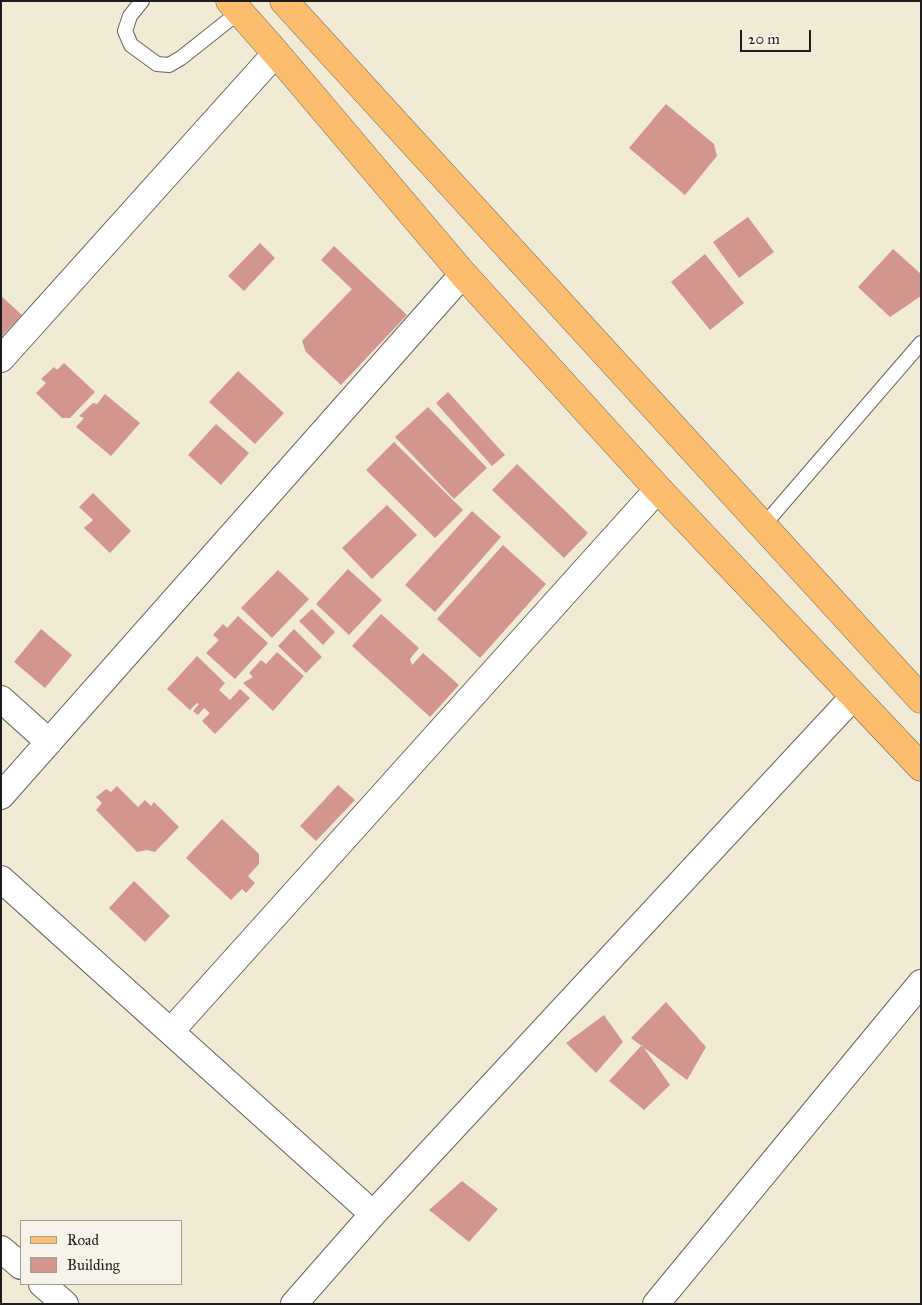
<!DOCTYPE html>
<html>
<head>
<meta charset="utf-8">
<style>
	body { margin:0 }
	#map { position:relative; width:922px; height:1305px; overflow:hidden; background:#f1ead4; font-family:"IM FELL Great Primer",serif }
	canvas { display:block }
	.frame { position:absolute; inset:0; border:2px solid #1c1c1c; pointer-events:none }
	.legend { position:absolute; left:20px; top:1220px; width:162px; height:65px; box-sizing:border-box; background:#f7f3e8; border:1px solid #9f9d96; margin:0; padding:6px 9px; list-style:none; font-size:15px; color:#1c1c1c }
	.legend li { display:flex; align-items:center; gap:10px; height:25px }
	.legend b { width:25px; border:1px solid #9f9d96 }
	.scale { position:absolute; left:740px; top:30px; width:71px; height:22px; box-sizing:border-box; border:2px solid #1c1c1c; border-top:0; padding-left:6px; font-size:15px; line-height:18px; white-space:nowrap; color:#1c1c1c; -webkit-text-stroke:4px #f7f3e8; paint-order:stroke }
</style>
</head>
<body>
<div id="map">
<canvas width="922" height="1305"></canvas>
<div class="frame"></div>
<ul class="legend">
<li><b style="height:6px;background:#fcbd6f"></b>Road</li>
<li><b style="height:14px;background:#d3968f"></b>Building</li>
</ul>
<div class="scale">20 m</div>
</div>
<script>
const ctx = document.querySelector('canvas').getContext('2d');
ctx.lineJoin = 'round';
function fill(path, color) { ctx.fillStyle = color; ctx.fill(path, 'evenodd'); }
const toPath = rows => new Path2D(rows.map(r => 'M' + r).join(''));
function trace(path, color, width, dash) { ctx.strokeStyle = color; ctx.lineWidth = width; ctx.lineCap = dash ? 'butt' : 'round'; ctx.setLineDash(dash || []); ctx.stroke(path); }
const building = toPath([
	[666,104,714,144,717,156,685,195,629,148],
	[748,217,774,252,739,278,713,242],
	[260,243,275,258,244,291,228,276],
	[334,246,407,315,341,385,306,352,302,341,352,289,321,260],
	[893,249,921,274,921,296,890,317,858,287],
	[705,254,744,303,710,330,671,282],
	[1,296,22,315,1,337],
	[64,363,95,392,70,418,62,418,36,393,46,383,41,379,54,367,57,370],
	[238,371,284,413,255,444,209,402],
	[448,392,505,455,492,466,436,403],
	[105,394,140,423,111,456,76,427,84,418,79,416,93,403,97,404],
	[428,407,487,468,454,499,395,437],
	[216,424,249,453,221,485,188,455],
	[394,442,463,510,435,538,366,470],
	[517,464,588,533,564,558,492,490],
	[93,493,131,531,110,553,84,528,93,520,79,507],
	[387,505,417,535,372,579,342,548],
	[472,511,501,537,435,612,405,585],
	[503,545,546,584,480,658,437,619],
	[348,569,382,600,349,635,316,604],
	[278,570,309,599,272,638,241,608],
	[312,609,335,632,323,645,299,621],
	[381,614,419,648,410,659,412,665,423,653,459,685,430,717,352,646],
	[238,616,268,643,235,679,206,653,219,640,213,635,223,624,227,628],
	[41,629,72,655,45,688,14,662],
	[294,629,322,657,306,673,278,646],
	[277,652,304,676,273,711,243,683,253,677,249,673,261,660,266,664],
	[197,656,225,683,219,690,230,700,240,689,250,698,215,734,202,721,210,713,204,708,198,715,193,711,199,704,197,703,190,710,167,689],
	[338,785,355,800,316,841,300,826],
	[117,786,138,807,145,800,151,806,154,802,179,827,155,852,147,850,137,852,96,810,102,803,96,797,106,789,111,792],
	[222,819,259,854,259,864,248,876,255,883,246,893,242,889,231,900,186,858],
	[134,881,170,916,145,942,109,908],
	[666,1002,706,1047,687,1080,631,1038],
	[604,1015,623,1042,596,1073,566,1043],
	[642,1045,670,1085,644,1110,609,1081],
	[462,1181,498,1209,469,1242,429,1210]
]);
const lane = toPath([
	[142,1,130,16,125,31,131,45,157,64,169,65,181,58,239,12],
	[763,526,921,343]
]);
const street = toPath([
	[1,359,276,53],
	[1,699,49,742],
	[1,796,463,274],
	[1,879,373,1214],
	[171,1031,658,489],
	[1,1249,21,1266],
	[42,1284,65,1304],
	[294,1304,373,1214,854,696],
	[656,1304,921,983]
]);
const primary = toPath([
	[230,1,276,53,463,274,658,489,921,767],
	[284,1,921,699]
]);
fill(building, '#d3968f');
trace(lane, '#67645c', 16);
trace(street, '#67645c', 28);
trace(primary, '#67645c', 29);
trace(lane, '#fff', 14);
trace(street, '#fff', 26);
trace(primary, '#fcbd6f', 28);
</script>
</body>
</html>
